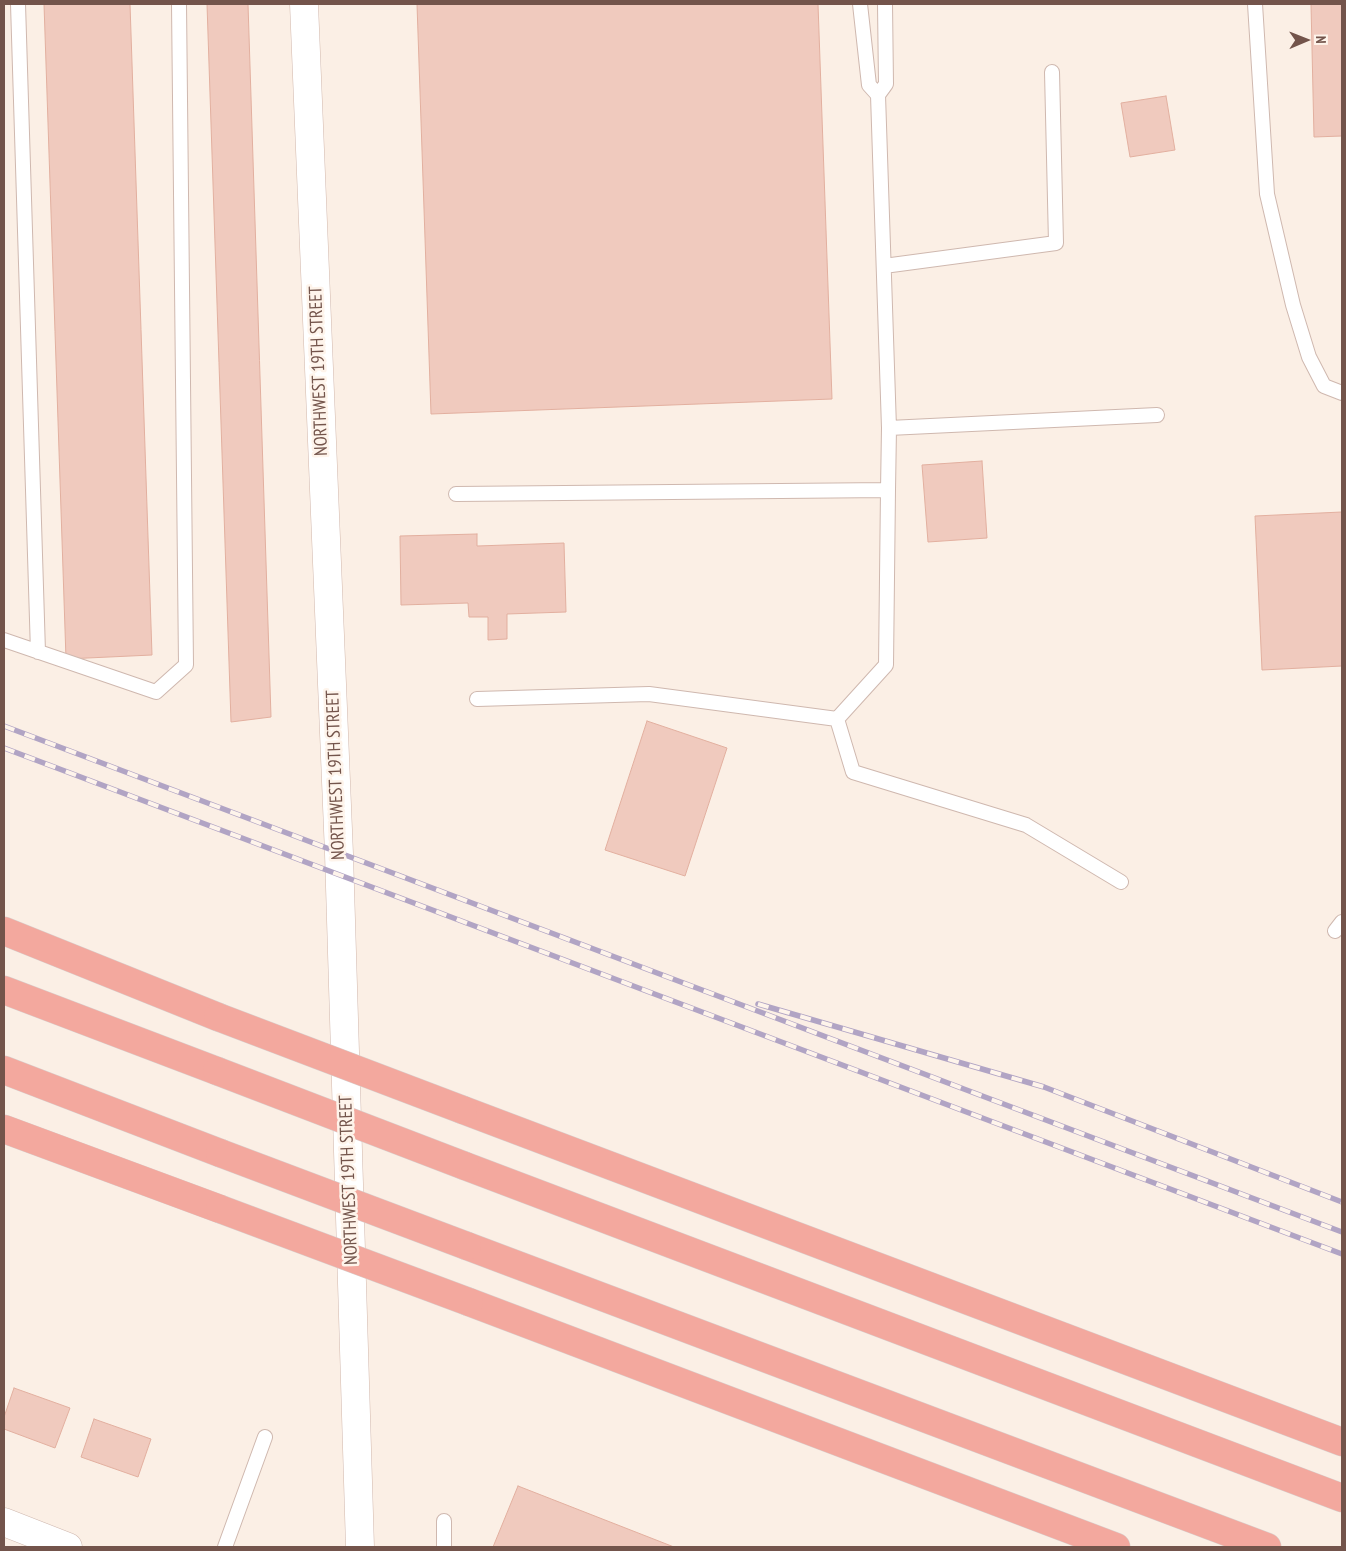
<!DOCTYPE html>
<html>
<head>
<meta charset="utf-8">
<style>
	body { margin:0 }
	#map { position:relative; width:1346px; height:1551px; overflow:hidden; background:#fbefe5; font-family:"PT Sans Narrow",sans-serif }
	canvas { display:block }
	.frame { position:absolute; inset:0; border:5px solid #73544b; pointer-events:none }
	.north { position:absolute; left:1281px; top:15px; width:50px; height:50px; -webkit-text-stroke:4px #fef4eb; paint-order:stroke; rotate:89deg; font-size:14px; font-weight:700; line-height:20px; text-align:center; color:#73544b }
	.north::after { content:''; display:block; margin:auto; width:18px; height:22px; background:#73544b; clip-path:polygon(50% 0,100% 100%,50% 72%,0 100%) }
</style>
</head>
<body>
<div id="map">
<canvas width="1346" height="1551"></canvas>
<div class="frame"></div>
<div class="north">N</div>
</div>
<script>
const ctx = document.querySelector('canvas').getContext('2d');
ctx.lineJoin = 'round';
function fill(path, color) { ctx.fillStyle = color; ctx.fill(path, 'evenodd'); }
const toPath = rows => new Path2D(rows.map(r => 'M' + r).join(''));
function trace(path, color, width, dash) { ctx.strokeStyle = color; ctx.lineWidth = width; ctx.lineCap = dash ? 'butt' : 'round'; ctx.setLineDash(dash || []); ctx.stroke(path); }
function write(font, color, halo, rows, align = 'center') {
  ctx.font = font + ' "PT Sans Narrow",sans-serif'; ctx.lineWidth = 5; ctx.setLineDash([]); ctx.textBaseline = 'middle'; ctx.strokeStyle = halo; ctx.fillStyle = color; for (const [text, x, y, turn = 0] of rows) {
    ctx.save(); ctx.translate(x, y); ctx.rotate((+turn || 0) * Math.PI / 180); ctx.textAlign = isNaN(turn) ? turn : align; if (halo) ctx.strokeText(text, 0, 0); ctx.fillText(text, 0, 0); ctx.restore();
  }
}
const building = toPath([
	[44,4,130,4,152,655,66,659,44,4],
	[207,4,248,4,271,717,231,722,207,4],
	[417,4,818,4,832,399,431,414,417,4],
	[1311,4,1342,4,1342,136,1314,137,1311,4],
	[1166,96,1175,150,1130,157,1121,103,1166,96],
	[982,461,987,538,928,542,922,465,982,461],
	[1342,512,1342,666,1262,670,1255,516,1342,512],
	[477,534,477,546,564,543,566,612,507,614,507,639,488,640,488,617,469,617,468,603,401,605,400,536,477,534],
	[647,721,727,748,685,876,605,850,647,721],
	[14,1388,70,1408,55,1448,4,1429,4,1417,14,1388],
	[94,1419,151,1439,138,1477,81,1457,94,1419],
	[518,1486,674,1547,493,1547,518,1486]
]);
const lane = toPath([
	[18,4,38,652],
	[860,4,869,85,878,95,886,84,885,4],
	[1255,4,1267,194,1293,305,1309,357,1324,386,1342,393],
	[878,95,889,428,1157,415],
	[884,266,1056,243,1052,72],
	[456,494,888,490,889,428],
	[4,640,156,692,186,665,179,4],
	[477,699,649,694,837,719,886,665,888,490],
	[837,719,853,772,1026,825,1121,882],
	[1335,931,1342,922],
	[444,1521,444,1547],
	[225,1547,265,1437]
]);
const street = toPath([
	[4,1522,68,1547]
]);
const secondary = toPath([
	[304,4,339,854,360,1547]
]);
const highway = toPath([
	[4,931,218,1017],
	[4,990,217,1071],
	[4,1070,220,1153],
	[463,1110,1342,1442],
	[4,1129,220,1209],
	[465,1166,1342,1498],
	[467,1246,1267,1547],
	[469,1302,1116,1547]
]);
const rail = toPath([
	[4,726,1342,1232],
	[4,748,1342,1254],
	[758,1004,1044,1087,1342,1202]
]);
const highwayBridge = toPath([
	[218,1017,463,1110],
	[217,1071,465,1166],
	[220,1153,467,1246],
	[220,1209,469,1302]
]);
const streetNames = [
	["NORTHWEST 19TH STREET",319,371,-92],
	["NORTHWEST 19TH STREET",336,775,-92],
	["NORTHWEST 19TH STREET",349,1180,-92]
];
fill(building, '#f0cabe');
trace(building, '#e2af9f', 1);
trace(lane, '#cfb8af', 16);
trace(street, '#cfb8af', 29);
trace(secondary, '#d1b7ac', 29);
trace(highway, '#d8cfcd', 29);
trace(lane, '#fff', 14);
trace(street, '#fff', 28);
trace(secondary, '#fff', 28);
trace(highway, '#f3a89e', 28);
trace(rail, '#b1a4c4', 5.5);
trace(rail, '#fef4eb', 4, [11]);
trace(highwayBridge, '#d8cfcd', 29, []);
trace(highwayBridge, '#f3a89e', 28);
write('18px', '#73544b', '#fef4eb', streetNames);
</script>
</body>
</html>
